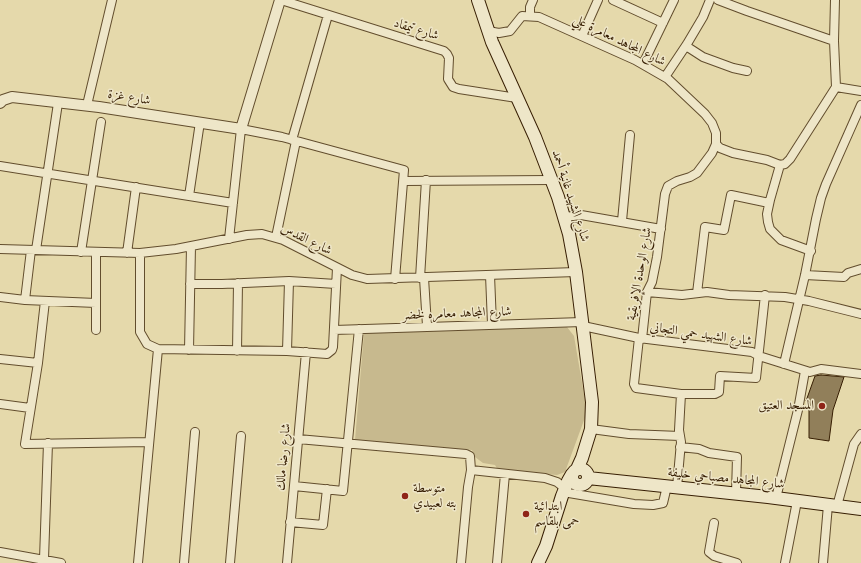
<!DOCTYPE html>
<html>
<head>
<meta charset="utf-8">
<style>
	body { margin:0 }
	canvas { display:block; background:#e5d9ab }
</style>
</head>
<body>
<canvas width="861" height="563"></canvas>
<script>
const ctx = document.querySelector('canvas').getContext('2d');
ctx.lineJoin = 'round';
function fill(path, color) { ctx.fillStyle = color; ctx.fill(path, 'evenodd'); }
const toPath = rows => new Path2D(rows.map(r => 'M' + r).join(''));
function trace(path, color, width, dash) { ctx.strokeStyle = color; ctx.lineWidth = width; ctx.lineCap = dash ? 'butt' : 'round'; ctx.setLineDash(dash || []); ctx.stroke(path); }
function write(font, color, halo, rows, align = 'center') {
  ctx.font = font + ' Cardo,Amiri,serif'; ctx.lineWidth = 3; ctx.setLineDash([]); ctx.textBaseline = 'middle'; ctx.strokeStyle = halo; ctx.fillStyle = color; for (const [text, x, y, turn = 0] of rows) {
    ctx.save(); ctx.translate(x, y); ctx.rotate((+turn || 0) * Math.PI / 180); ctx.textAlign = isNaN(turn) ? turn : align; if (halo) ctx.strokeText(text, 0, 0); ctx.fillText(text, 0, 0); ctx.restore();
  }
}
const green = toPath([
	[567,327,574,336,587,412,565,472,557,475,498,470,495,465,483,463,475,457,472,450,355,440,364,333]
]);
const building = toPath([
	[821,375,844,377,833,410,829,441,809,438,809,402,806,401,815,376,821,375]
]);
const minor = toPath([
	[281,0,444,51,447,54,449,58,448,79,453,87,459,89,517,98],
	[613,0,663,23],
	[718,0,747,11,834,41],
	[530,16,530,7,533,0],
	[488,31,499,33,510,31,522,16,539,17,635,60,668,79,705,114,712,123,716,133,716,144,720,148,733,153,767,160,780,165],
	[582,36,598,0],
	[686,46,703,57,733,68,747,71],
	[643,64,674,0],
	[665,77,687,44,703,17,710,0],
	[836,87,861,91],
	[87,105,112,0],
	[292,140,328,15],
	[0,166,233,203],
	[404,181,551,180],
	[189,196,200,122],
	[565,217,581,215,661,229],
	[622,221,630,135],
	[276,237,296,141],
	[229,239,241,129,282,137,404,170,395,279],
	[0,249,140,253,176,249,247,235,262,234,283,240,352,275,367,279,576,272],
	[36,250,58,103],
	[811,251,781,240,770,229,768,222,767,214,770,200,780,165,785,164,790,159,836,87,834,41,835,0],
	[81,252,101,122],
	[127,253,136,187],
	[140,253,140,332,147,344,158,349,287,351,327,354,332,350,333,347,337,268],
	[490,275,492,324],
	[805,275,844,277,848,273,861,269],
	[420,278,426,180],
	[424,278,427,326],
	[190,284,222,284,289,281,336,284],
	[647,292,682,295,707,292,729,295,785,297,809,301,861,314],
	[697,293,705,227,724,230,731,195,769,203],
	[0,297,25,300,96,303],
	[25,300,31,250],
	[45,301,38,363,25,444,149,442],
	[583,326,639,338,752,352,759,356,810,372,821,369,861,374],
	[96,330,96,252],
	[334,330,582,322],
	[639,338,634,384,636,388,681,394,715,394,719,392,720,376,756,378,765,295],
	[642,339,647,292,652,282,657,257,665,194,668,186,677,181,690,177,697,173,712,153,716,144],
	[189,350,191,246],
	[237,351,238,283],
	[287,351,289,281],
	[0,359,38,363],
	[784,364,805,275,816,219,821,198,826,184,861,105],
	[0,404,30,408],
	[591,429,629,434,680,436],
	[298,439,466,454,470,456,471,470],
	[680,447,699,449,709,453,737,457,736,493],
	[294,486,343,491,359,329],
	[677,487,681,442,679,430,681,394],
	[563,492,634,504,653,505,663,503,667,486],
	[776,498,798,410,805,371],
	[837,506,854,444,861,434],
	[290,522,323,525,327,489],
	[714,523,709,552,714,556,737,563],
	[0,552,61,563],
	[44,559,48,443],
	[138,563,158,349],
	[184,563,195,432],
	[230,563,241,436],
	[287,563,306,352],
	[461,563,468,487,471,470,545,478,557,482,566,489],
	[497,563,505,474],
	[785,563,797,501],
	[823,563,828,505]
]);
const tertiary = toPath([
	[0,103,3,100,12,97,99,107,241,129,280,0]
]);
const secondary = toPath([
	[478,0,492,42,535,137,558,197,569,234,576,272,592,402,591,429,582,458,577,469],
	'572 477a8 8 0 1 1 16 0a8 8 0 1 1-16 0Z',
	[588,478,768,497,861,509],
	[538,563,546,546,562,496,568,481,572,474]
]);
const markers = [
	[822,406,4,"#8f2418"],
	[405,496,4,"#8f2418"],
	[526,514,4,"#8f2418"]
];
const streetNames = [
	["شارع تيمقاد",416,30,17],
	["شارع المجاهد معامرة علي",619,41,26],
	["شارع غزة",129,98,9],
	["شارع الشهيد غانية أحمد",570,196,72],
	["شارع القدس",306,240,26],
	["شارع الوحدة الإفريقية",640,274,-80],
	["شارع المجاهد معامره لخضر",457,314,-2],
	["شارع الشهيد حمي التجاني",701,335,8],
	["شارع رضا مالك",284,457,-85],
	["شارع المجاهد مصباحي خليفة",726,479,6]
];
const poiNames = [
	["المسجد العتيق",814,406,"right"],
	["متوسطة",413,489],
	["بته لعبيدي",413,504],
	["ابتدائية",534,507],
	["حمى بلقاسم",534,522]
];
fill(green, '#c7b98e');
fill(building, '#917f5a');
trace(building, '#371e03', 1);
trace(minor, '#624d2d', 10);
trace(tertiary, '#624d2d', 12);
trace(secondary, '#371e03', 14);
trace(minor, '#eee6c8', 8);
trace(tertiary, '#eee6c8', 10);
trace(secondary, '#eee6c8', 12);
for (const [x, y, r, color] of markers) { const dot = new Path2D(); dot.arc(x, y, r, 0, 2 * Math.PI); ctx.fillStyle = color; ctx.fill(dot); trace(dot, '#eee6c8', 1.5); }
write('13px', '#371e03', '#eee6c8', streetNames);
write('13px', '#371e03', '#eee6c8', poiNames, 'left');
</script>
</body>
</html>
